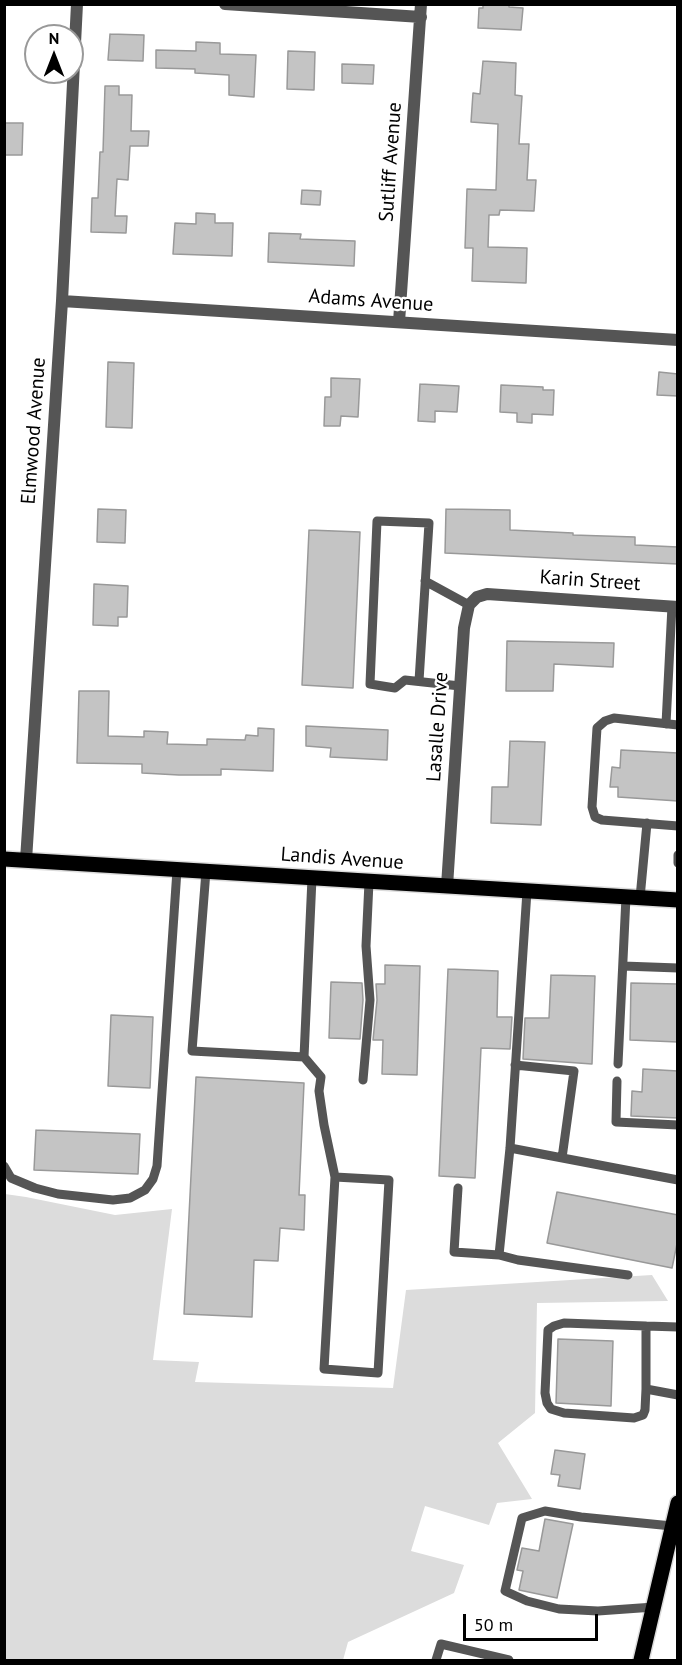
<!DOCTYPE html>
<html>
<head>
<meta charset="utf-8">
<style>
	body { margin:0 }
	#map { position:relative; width:682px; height:1665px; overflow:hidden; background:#fff; font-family:"PT Sans",sans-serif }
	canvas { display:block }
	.frame { position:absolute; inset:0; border:6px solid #000; pointer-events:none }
	.north { position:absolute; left:24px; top:24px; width:60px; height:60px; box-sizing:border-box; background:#fff; border:2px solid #999; border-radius:50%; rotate:0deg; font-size:16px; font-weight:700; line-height:24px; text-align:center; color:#000 }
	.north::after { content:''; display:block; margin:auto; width:21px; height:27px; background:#000; clip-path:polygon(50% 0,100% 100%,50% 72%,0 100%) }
	.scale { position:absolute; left:463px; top:1614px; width:135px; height:27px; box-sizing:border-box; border:3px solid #000; border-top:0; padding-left:8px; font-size:18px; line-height:21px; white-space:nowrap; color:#000; -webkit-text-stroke:4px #fff; paint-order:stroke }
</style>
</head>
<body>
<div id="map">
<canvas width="682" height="1665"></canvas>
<div class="frame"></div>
<div class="north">N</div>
<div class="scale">50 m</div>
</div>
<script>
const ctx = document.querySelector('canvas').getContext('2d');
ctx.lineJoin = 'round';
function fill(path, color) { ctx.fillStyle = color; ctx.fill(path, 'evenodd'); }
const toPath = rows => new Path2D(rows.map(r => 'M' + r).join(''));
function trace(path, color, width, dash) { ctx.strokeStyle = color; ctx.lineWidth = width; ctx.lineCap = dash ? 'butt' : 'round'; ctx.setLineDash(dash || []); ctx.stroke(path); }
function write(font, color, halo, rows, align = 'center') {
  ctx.font = font + ' "PT Sans",sans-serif'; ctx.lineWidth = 4.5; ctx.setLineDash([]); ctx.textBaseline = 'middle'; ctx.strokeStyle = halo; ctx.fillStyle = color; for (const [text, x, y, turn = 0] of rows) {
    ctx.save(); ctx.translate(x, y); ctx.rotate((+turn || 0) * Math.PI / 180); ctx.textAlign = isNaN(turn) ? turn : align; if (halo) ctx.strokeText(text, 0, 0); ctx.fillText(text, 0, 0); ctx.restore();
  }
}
const green = toPath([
	[5,1194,26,1197,115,1215,172,1209,153,1360,199,1362,195,1382,393,1388,406,1290,652,1275,668,1301,537,1303,535,1413,498,1443,532,1499,497,1503,489,1525,425,1506,411,1551,464,1565,454,1593,348,1642,343,1660,5,1660]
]);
const building = toPath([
	[483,4,509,4,509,7,523,8,521,30,478,28,479,8,483,8,483,4],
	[110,34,144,35,143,61,108,60,110,34],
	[196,42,220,43,220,54,256,55,254,97,229,95,229,75,195,73,195,69,156,68,156,50,196,51,196,42],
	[288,51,315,52,314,90,287,89,288,51],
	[483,61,516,63,515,95,522,96,519,144,529,144,527,180,536,180,534,211,500,210,499,215,489,215,488,247,527,248,526,283,472,281,473,248,465,248,467,189,496,190,498,124,471,122,473,93,480,94,483,61],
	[342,64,374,65,373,84,342,83,342,64],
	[105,86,119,86,119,95,132,95,131,131,149,131,148,146,130,146,128,180,117,179,115,216,127,216,126,233,91,232,92,198,98,198,100,152,103,152,105,86],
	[4,123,23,123,22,155,4,155,4,123],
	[302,190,321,191,320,205,301,204,302,190],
	[196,213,215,214,215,223,233,223,232,256,173,254,175,223,196,224,196,213],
	[269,233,301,234,300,239,355,241,354,266,268,262,269,233],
	[108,362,134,363,132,428,106,427,108,362],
	[659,372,678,374,678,396,657,395,659,372],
	[331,378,360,379,358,417,341,416,340,426,324,426,325,397,331,397,331,378],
	[420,384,459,386,457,412,435,411,435,422,418,421,420,384],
	[501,385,543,387,543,390,554,390,553,415,532,414,532,423,517,422,517,413,500,412,501,385],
	[98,509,126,510,125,543,97,542,98,509],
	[446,509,510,510,510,530,573,533,573,535,635,537,635,545,678,547,678,564,445,553,446,509],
	[309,530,360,532,353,688,302,685,309,530],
	[94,584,128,586,127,617,118,617,118,626,93,625,94,584],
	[507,641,614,643,613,667,554,664,553,691,506,691,507,641],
	[79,691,109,691,108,736,144,737,144,731,168,732,167,744,207,745,207,739,245,740,246,735,258,736,258,728,274,729,273,771,221,769,221,775,179,775,142,773,142,764,77,763,79,691],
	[306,726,388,730,387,760,330,757,331,748,306,746,306,726],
	[510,741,545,742,541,825,491,823,492,787,508,787,510,741],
	[621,750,678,753,678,801,618,797,618,787,610,787,612,767,620,768,621,750],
	[385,965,420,966,417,1075,382,1074,383,1040,373,1040,377,1000,376,984,385,984,385,965],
	[448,969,498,971,497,1017,512,1017,510,1049,481,1048,475,1178,439,1176,448,969],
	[551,975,595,976,592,1064,523,1059,525,1018,549,1018,551,975],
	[331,982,362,983,363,1000,360,1039,329,1038,331,982],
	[631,983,678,984,678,1042,630,1040,631,983],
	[111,1015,153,1017,150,1088,108,1086,111,1015],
	[643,1069,678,1071,678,1118,631,1116,632,1091,642,1092,643,1069],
	[196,1077,304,1083,299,1195,305,1195,304,1230,280,1228,278,1261,254,1260,252,1317,184,1314,196,1077],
	[36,1130,140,1134,138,1174,34,1170,36,1130],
	[557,1192,678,1215,678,1239,672,1268,547,1243,557,1192],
	[558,1339,613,1341,611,1406,556,1403,558,1339],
	[555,1450,585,1454,580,1489,558,1486,560,1475,551,1474,555,1450],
	[545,1519,573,1524,557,1598,519,1590,523,1571,517,1570,522,1548,539,1551,545,1519]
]);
const service = toPath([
	[425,581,469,605],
	[419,681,429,523,377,521,370,684,395,688,405,680,460,686],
	[666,724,672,606],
	[678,725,614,718,605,721,597,728,592,807,595,817,602,820,678,826],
	[678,855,678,863],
	[206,871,192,1051,304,1057,312,878],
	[527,891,510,1148,499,1255,518,1260,628,1275],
	[640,898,647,823],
	[623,966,678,968],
	[304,1057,321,1077,319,1091,324,1125,335,1177,324,1369,378,1373,389,1180,335,1177],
	[618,1064,626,897],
	[515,1065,574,1071,562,1158],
	[363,1080,370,1000,366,946,369,882],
	[617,1081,616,1122,678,1125],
	[510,1148,678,1180],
	[4,1166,11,1178,35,1188,58,1194,113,1200,130,1198,145,1190,153,1179,157,1166,177,870],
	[458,1188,454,1252,499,1255],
	[678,1327,646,1326,646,1389,678,1395],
	[646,1389,645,1410,643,1415,634,1418,564,1413,551,1409,547,1403,545,1393,548,1330,554,1326,564,1323,646,1326],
	[654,1607,598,1611,559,1609,527,1601,505,1591,522,1518,545,1511,581,1517,672,1526],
	[436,1660,441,1644,509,1660]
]);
const minor = toPath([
	[225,4,421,17],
	[62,301,678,340],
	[399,322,421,4],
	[26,860,62,301,77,4],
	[447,886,464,628,469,605,477,597,487,594,678,607]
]);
const primary = toPath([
	[4,859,678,900],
	[641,1660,678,1503]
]);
const streetNames = [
	["Sutliff Avenue",391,162,-86],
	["Adams Avenue",371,301,4],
	["Elmwood Avenue",34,431,-86],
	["Karin Street",590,581,4],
	["Lasalle Drive",438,727,-86],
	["Landis Avenue",342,859,4]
];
fill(green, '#dcdcdc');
fill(building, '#c4c4c4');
trace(building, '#999', 1.5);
trace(primary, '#dbdbdb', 18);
trace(service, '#555', 9);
trace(minor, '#555', 12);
trace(primary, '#000', 15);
write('20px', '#000', '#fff', streetNames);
</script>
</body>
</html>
